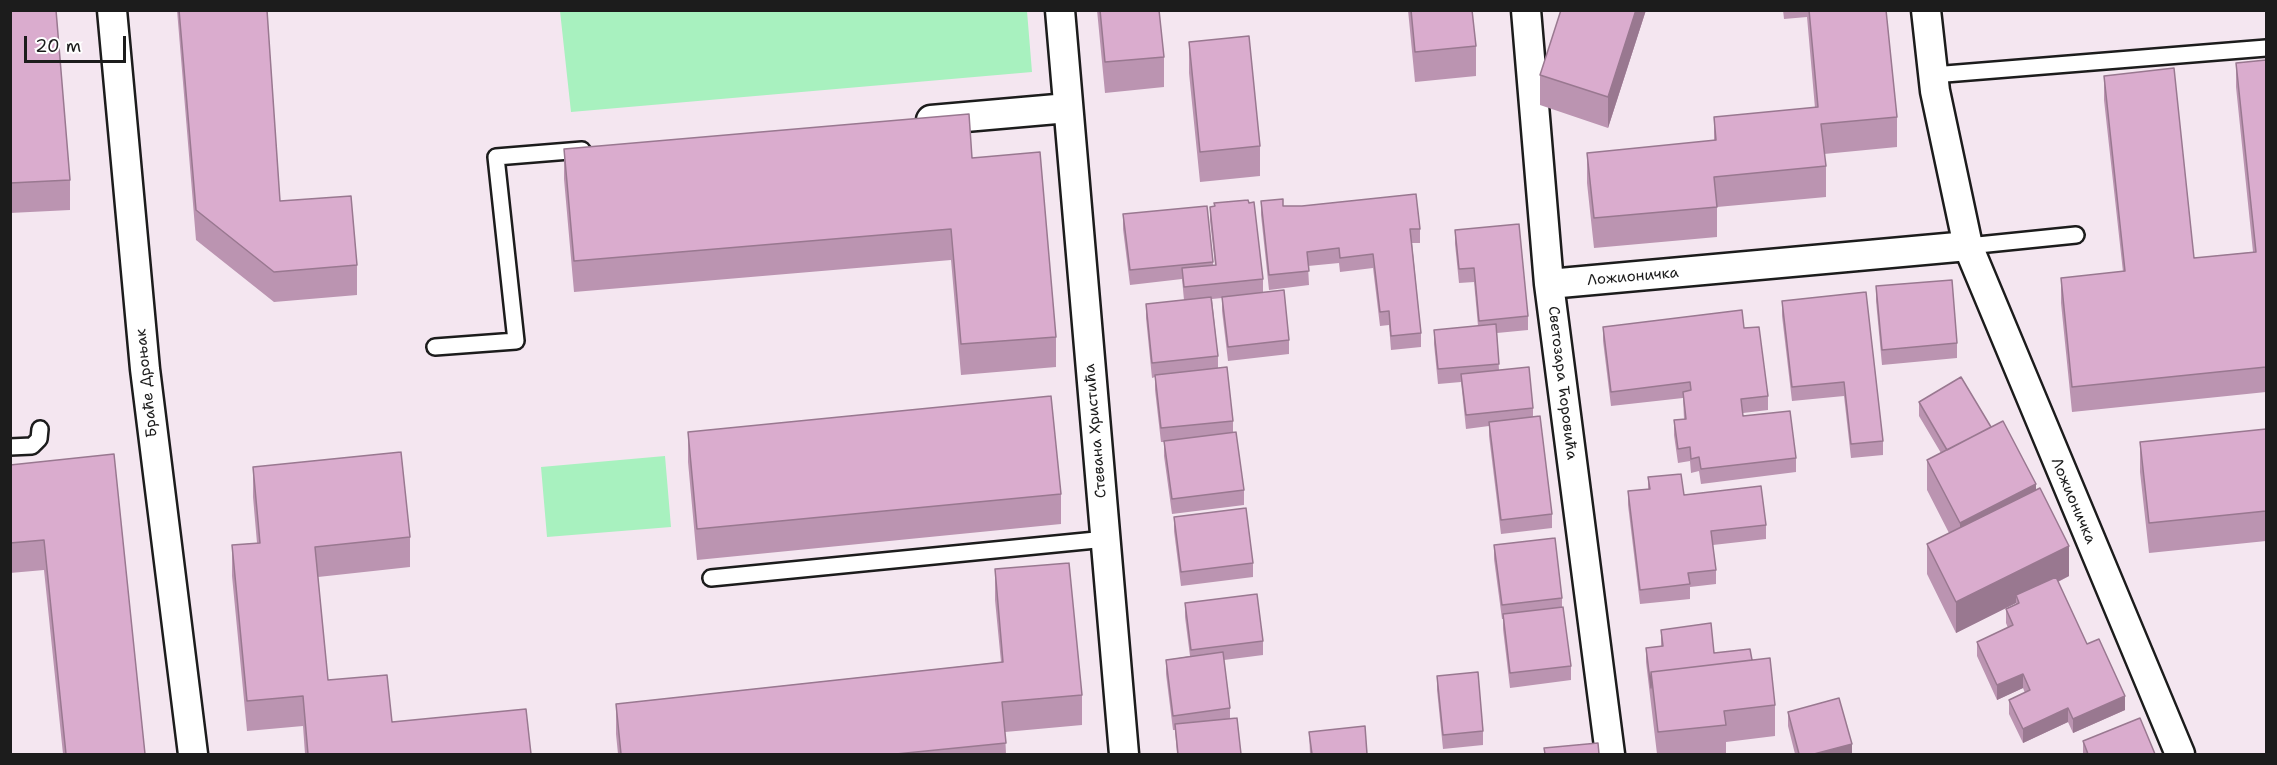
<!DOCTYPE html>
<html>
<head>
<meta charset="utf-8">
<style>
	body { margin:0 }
	#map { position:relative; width:2277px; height:765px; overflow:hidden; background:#f4e6f0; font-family:"Shantell Sans",sans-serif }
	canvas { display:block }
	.frame { position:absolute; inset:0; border:12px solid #1c1c1c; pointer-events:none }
	.scale { position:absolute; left:24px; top:36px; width:102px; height:27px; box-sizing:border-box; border:3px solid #1c1c1c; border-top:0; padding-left:8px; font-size:18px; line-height:21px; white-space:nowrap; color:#1c1c1c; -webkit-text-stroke:4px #fff; paint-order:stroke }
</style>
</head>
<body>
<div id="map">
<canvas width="2277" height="765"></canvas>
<div class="frame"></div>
<div class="scale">20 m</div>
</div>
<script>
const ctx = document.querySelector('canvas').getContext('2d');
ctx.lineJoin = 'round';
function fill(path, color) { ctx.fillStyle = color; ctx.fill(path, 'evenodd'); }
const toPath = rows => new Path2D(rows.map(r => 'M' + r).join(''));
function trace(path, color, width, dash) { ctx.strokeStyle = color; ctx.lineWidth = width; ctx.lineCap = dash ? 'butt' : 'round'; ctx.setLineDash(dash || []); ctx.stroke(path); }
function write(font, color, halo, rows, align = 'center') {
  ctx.font = font + ' "Shantell Sans",sans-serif'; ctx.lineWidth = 4.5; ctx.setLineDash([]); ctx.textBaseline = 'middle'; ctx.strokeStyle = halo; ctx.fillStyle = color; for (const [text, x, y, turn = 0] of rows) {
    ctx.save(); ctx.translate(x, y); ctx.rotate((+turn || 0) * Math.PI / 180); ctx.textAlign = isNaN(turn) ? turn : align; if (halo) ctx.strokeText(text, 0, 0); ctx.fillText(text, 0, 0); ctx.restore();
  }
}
const green = toPath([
	[560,11,1027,11,1032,72,571,112],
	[665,456,671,527,547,537,541,467]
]);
const lane = toPath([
	[1933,75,2266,48],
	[1968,246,2076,235],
	[435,347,516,341,496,157,582,150],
	[10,447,32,446,39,439,40,429],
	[711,578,1106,539]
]);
const street = toPath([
	[112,10,145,369,193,754],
	[1060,10,1124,754],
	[1526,10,1549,284,1610,754],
	[1926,10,1935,91,1968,246,2180,754],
	[931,120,1068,108],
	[1549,284,1968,246]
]);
const wall = toPath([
	[10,10,70,180,70,210,10,213],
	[177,10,267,10,280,201,357,265,357,295,274,302,196,240],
	[1097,10,1159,10,1164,57,1164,87,1105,93],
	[1408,10,1472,10,1476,46,1476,76,1415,82],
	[1646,10,1608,128,1540,105,1540,75],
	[1783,10,1886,10,1897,117,1897,147,1824,154,1826,166,1826,197,1717,207,1717,237,1594,248,1587,183,1587,153,1714,141,1714,117,1815,108,1807,17,1784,19],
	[1189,42,1260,146,1260,176,1200,182,1189,73],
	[2266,60,2266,392,2072,412,2061,303,2061,278,2123,272,2104,100,2104,76,2194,258,2253,252,2236,87,2236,63],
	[564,149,972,158,1056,337,1056,367,961,375,951,260,574,292,564,179],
	[1261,201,1283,206,1302,206,1420,229,1420,243,1412,243,1421,333,1421,347,1391,350,1389,325,1380,326,1373,268,1340,272,1339,263,1308,266,1309,285,1269,290,1261,215],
	[1210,207,1263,279,1263,293,1289,340,1289,354,1228,361,1222,311,1222,298,1212,299,1218,356,1218,368,1233,421,1233,433,1244,490,1244,505,1172,514,1164,456,1164,442,1161,442,1155,390,1155,377,1152,378,1146,318,1146,304,1184,300,1182,279,1130,285,1123,229,1123,214,1213,262,1213,265,1215,265,1210,221],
	[1455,230,1528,316,1528,330,1497,333,1499,370,1533,408,1533,417,1552,514,1552,528,1501,534,1489,436,1489,426,1466,429,1461,382,1438,384,1434,344,1434,330,1478,326,1474,282,1459,283,1455,244],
	[1876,286,1957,343,1957,358,1882,365,1876,301],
	[1866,292,1883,441,1883,455,1851,458,1844,396,1792,401,1782,316,1782,301],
	[1603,327,1744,328,1768,396,1768,410,1743,413,1743,416,1796,458,1796,472,1701,484,1699,471,1691,473,1690,461,1678,463,1674,435,1674,420,1684,419,1683,398,1611,406,1603,341],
	[1919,402,1991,427,2036,490,2069,576,2058,582,2087,644,2125,710,2073,733,2068,722,2023,743,2009,714,2009,700,2025,693,2023,688,1997,700,1977,656,1977,642,2008,628,2006,623,2006,609,2016,604,2016,603,1956,633,1927,574,1927,544,1949,533,1927,490,1927,460,1941,453,1919,416],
	[2266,429,2266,541,2149,553,2140,472,2140,442],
	[688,432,1061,494,1061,524,697,560,688,462],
	[10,465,145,754,63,754,44,570,10,573],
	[253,467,410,537,410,567,318,577,328,680,392,722,531,754,305,754,303,726,247,731,232,576,232,545,257,543,253,497],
	[1648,477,1684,495,1766,525,1766,539,1713,545,1716,570,1716,584,1690,587,1690,599,1640,604,1628,505,1628,491,1648,489],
	[1174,517,1253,563,1253,577,1181,586,1174,531],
	[1494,545,1562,598,1562,607,1571,666,1571,680,1510,688,1503,629,1503,619,1502,619,1494,559],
	[995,569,1082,695,1082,725,1005,732,1006,754,618,754,616,734,616,704,1001,662,995,600],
	[1185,603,1263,641,1263,655,1224,660,1230,708,1230,718,1241,754,1177,754,1175,730,1173,730,1166,674,1166,660,1190,656,1185,617],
	[1661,630,1714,653,1752,660,1775,705,1775,736,1726,742,1726,754,1657,754,1646,662,1646,648,1661,646],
	[1437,676,1483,731,1483,745,1443,749,1437,690],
	[2265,678,2266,678,2266,720,2265,708],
	[1788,712,1852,754,1795,754,1788,726],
	[1309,732,1367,754,1310,754],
	[2083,741,2155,754,2083,754]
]);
const shadedWall = toPath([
	[1636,10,1646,10,1608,128,1608,97],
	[2036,484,2036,514,1960,553,1960,523],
	[2069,546,2069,576,2019,601,2016,595,2016,603,1956,633,1956,602],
	[2023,674,2023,688,1997,700,1997,685],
	[2125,696,2125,710,2073,733,2073,719],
	[2068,708,2068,722,2023,743,2023,729],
	[1852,744,1852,754,1814,754]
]);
const building = toPath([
	[10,10,56,10,70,180,10,183,10,10],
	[179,10,267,10,280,201,351,196,357,265,274,272,196,210,179,10],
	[1100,10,1159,10,1164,57,1105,62,1100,10],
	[1411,10,1472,10,1476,46,1415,52,1411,10],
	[1561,10,1636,10,1608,97,1540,75,1561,10],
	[1809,10,1886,10,1897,117,1821,124,1826,166,1714,177,1717,207,1594,218,1587,153,1716,140,1714,117,1818,107,1809,10],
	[1249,36,1260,146,1200,152,1189,42,1249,36],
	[2266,60,2266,367,2072,387,2061,278,2125,271,2104,76,2174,68,2194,258,2256,252,2236,63,2266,60],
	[969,114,972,158,1040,152,1056,337,961,344,951,229,574,261,564,149,969,114],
	[1416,194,1420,229,1410,229,1421,333,1391,336,1389,311,1380,312,1373,254,1340,258,1339,248,1307,252,1309,271,1269,275,1261,201,1283,199,1283,206,1302,206,1416,194],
	[1248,200,1249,203,1254,202,1263,279,1184,287,1182,268,1216,265,1210,207,1215,206,1214,203,1248,200],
	[1207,206,1213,262,1130,270,1123,214,1207,206],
	[1519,224,1528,316,1479,321,1474,268,1459,269,1455,230,1519,224],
	[1952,280,1957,343,1882,350,1876,286,1952,280],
	[1284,290,1289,340,1228,347,1222,297,1284,290],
	[1866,292,1883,441,1851,444,1844,382,1792,387,1782,301,1866,292],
	[1211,297,1218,356,1152,363,1146,304,1211,297],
	[1742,310,1744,328,1759,327,1768,396,1741,399,1743,416,1790,411,1796,458,1701,469,1699,457,1691,459,1690,447,1678,449,1674,420,1686,419,1683,392,1691,390,1690,382,1611,392,1603,327,1742,310],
	[1496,324,1499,364,1438,369,1434,330,1496,324],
	[1227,367,1233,421,1161,428,1155,375,1227,367],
	[1529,367,1533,408,1466,415,1461,374,1529,367],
	[1961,377,1991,427,1947,450,1919,402,1961,377],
	[1051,396,1061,494,697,529,688,432,1051,396],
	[1540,416,1552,514,1501,520,1489,422,1540,416],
	[2003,421,2036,484,1960,523,1927,460,2003,421],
	[2266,429,2266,511,2149,523,2140,442,2266,429],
	[1236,432,1244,490,1172,499,1164,441,1236,432],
	[401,452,410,537,315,547,328,680,387,675,392,722,526,709,531,754,308,754,303,696,247,701,232,545,260,543,253,467,401,452],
	[114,454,145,754,66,754,44,540,10,543,10,465,114,454],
	[1681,474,1684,495,1761,486,1766,525,1711,531,1716,570,1688,573,1690,584,1640,590,1628,491,1650,489,1648,477,1681,474],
	[2040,488,2069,546,1956,602,1927,544,2040,488],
	[1246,508,1253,563,1181,572,1174,517,1246,508],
	[1555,538,1562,598,1502,605,1494,545,1555,538],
	[1069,563,1082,695,1002,702,1006,743,896,754,621,754,616,704,1003,662,995,569,1069,563],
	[2056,577,2087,644,2099,639,2125,696,2073,719,2068,708,2023,729,2009,700,2030,690,2023,674,1997,685,1977,642,2013,625,2006,609,2019,603,2016,595,2056,577],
	[1257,594,1263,641,1191,650,1185,603,1257,594],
	[1563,607,1571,666,1510,673,1503,614,1563,607],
	[1711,623,1714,653,1750,649,1752,660,1651,672,1651,688,1646,648,1663,646,1661,630,1711,623],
	[1223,652,1230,708,1173,716,1166,660,1223,652],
	[1770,658,1775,705,1724,711,1726,725,1658,732,1651,672,1770,658],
	[1478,672,1483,731,1443,735,1437,676,1478,672],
	[1839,698,1852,744,1814,754,1799,754,1788,712,1839,698],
	[1237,718,1241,754,1178,754,1175,724,1237,718],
	[2140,718,2155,754,2087,754,2088,754,2083,741,2140,718],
	[1365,726,1367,754,1312,754,1309,732,1365,726],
	[1598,743,1599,754,1545,754,1544,748,1598,743]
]);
const streetNames = [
	["Ложионичка",1633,277,-5],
	["Браће Дроњак",147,383,-96],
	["Светозара Ћоровића",1562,383,83],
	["Стевана Христића",1096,431,-95],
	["Ложионичка",2073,501,67]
];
fill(green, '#a8f1bf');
trace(lane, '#1c1c1c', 20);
trace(street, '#1c1c1c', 33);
trace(lane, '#fff', 15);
trace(street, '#fff', 28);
fill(wall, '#bb94b1');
fill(shadedWall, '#997890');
fill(building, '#daacce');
trace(building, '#997890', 1.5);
write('15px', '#1c1c1c', '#fff', streetNames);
</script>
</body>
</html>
